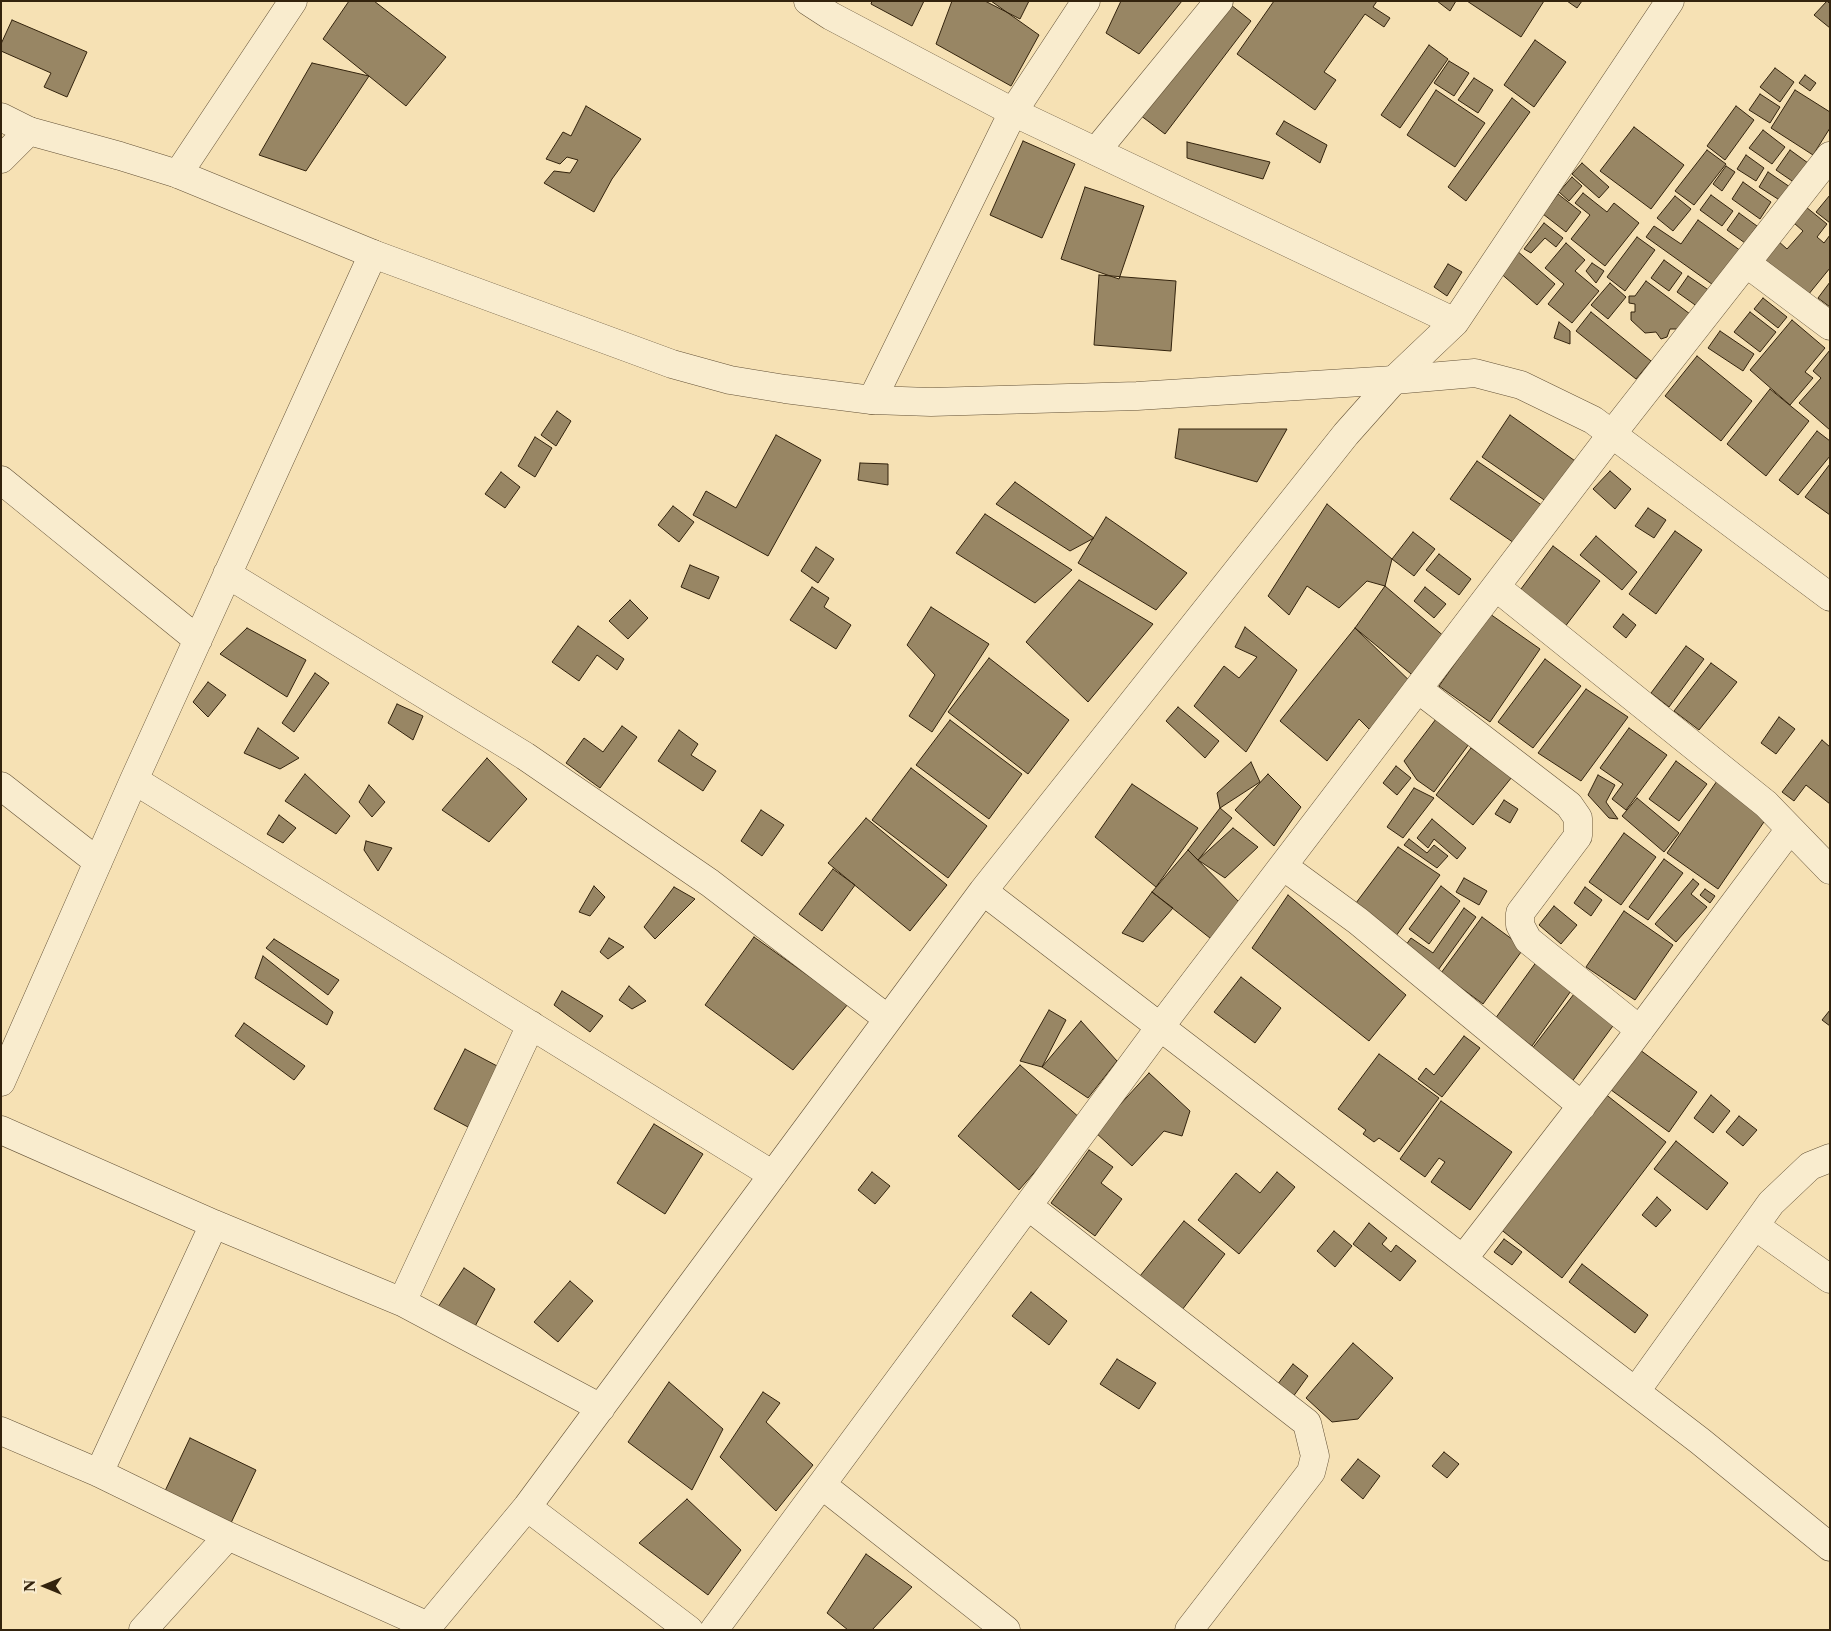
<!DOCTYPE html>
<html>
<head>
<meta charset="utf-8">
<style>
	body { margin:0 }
	#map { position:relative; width:1831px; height:1631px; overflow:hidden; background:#f6e1b4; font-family:"Libre Caslon Text",serif }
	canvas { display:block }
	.frame { position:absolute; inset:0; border:2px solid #33230d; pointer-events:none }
	.north { position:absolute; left:20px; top:1561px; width:50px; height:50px; -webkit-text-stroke:4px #f9ecce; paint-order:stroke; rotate:270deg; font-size:14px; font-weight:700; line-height:20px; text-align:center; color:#33230d }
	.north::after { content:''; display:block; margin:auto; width:18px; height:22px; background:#33230d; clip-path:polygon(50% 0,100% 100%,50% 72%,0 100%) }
</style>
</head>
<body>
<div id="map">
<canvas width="1831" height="1631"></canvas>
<div class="frame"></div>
<div class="north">N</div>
</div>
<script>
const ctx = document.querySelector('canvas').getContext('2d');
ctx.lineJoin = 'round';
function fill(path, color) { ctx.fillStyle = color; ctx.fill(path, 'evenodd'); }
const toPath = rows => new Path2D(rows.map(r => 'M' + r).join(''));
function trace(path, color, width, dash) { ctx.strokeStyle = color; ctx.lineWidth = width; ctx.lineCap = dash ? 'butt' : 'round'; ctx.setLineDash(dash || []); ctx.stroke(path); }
const building = toPath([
	[349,1,374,1,446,57,406,106,323,39,349,1],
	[872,1,924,1,912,26,871,4,872,1],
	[952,1,991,1,1039,35,1011,86,936,44,952,1],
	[985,1,1029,1,1020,19,985,1],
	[1121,1,1182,1,1139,54,1106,33,1121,1],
	[1226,1,1251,21,1165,134,1140,115,1226,1],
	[1274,1,1377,1,1373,7,1390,18,1384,27,1365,14,1324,72,1336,80,1315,110,1237,54,1274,1],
	[1437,1,1456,1,1450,11,1437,1],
	[1467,1,1544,1,1521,37,1467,1],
	[1567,1,1582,1,1577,8,1567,1],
	[1827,1,1830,4,1830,28,1814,15,1827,1],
	[12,20,87,52,67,97,44,87,51,73,1,51,1,44,12,20],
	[1535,40,1566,62,1534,107,1504,85,1535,40],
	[1429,45,1448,59,1400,128,1381,115,1429,45],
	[1449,61,1469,73,1454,96,1434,83,1449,61],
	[312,63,369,76,306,171,259,155,312,63],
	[1775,68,1794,82,1780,102,1760,87,1775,68],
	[1805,75,1816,83,1810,91,1799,83,1805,75],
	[1474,78,1493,90,1478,113,1458,100,1474,78],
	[1436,90,1485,123,1455,167,1407,135,1436,90],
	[1795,90,1830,112,1830,128,1813,155,1771,128,1795,90],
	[1760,94,1780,107,1770,123,1749,110,1760,94],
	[1512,98,1530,112,1466,201,1448,187,1512,98],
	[586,106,641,139,612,179,594,212,544,183,554,171,570,173,578,160,567,157,560,164,546,159,563,132,571,136,586,106],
	[1736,106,1754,120,1725,160,1707,146,1736,106],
	[1284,121,1327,145,1320,163,1276,134,1284,121],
	[1634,127,1684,165,1651,209,1600,171,1634,127],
	[1763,130,1785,147,1772,164,1749,148,1763,130],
	[1023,141,1075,164,1042,238,990,215,1023,141],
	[1187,142,1270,162,1263,179,1187,158,1187,142],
	[1707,150,1726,164,1694,205,1675,191,1707,150],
	[1790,150,1808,163,1795,183,1776,170,1790,150],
	[1746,155,1764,168,1756,181,1737,169,1746,155],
	[1582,163,1609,187,1599,198,1572,174,1582,163],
	[1726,166,1735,172,1722,191,1713,184,1726,166],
	[1768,172,1790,187,1781,201,1759,187,1768,172],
	[1572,177,1582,186,1569,201,1559,192,1572,177],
	[1743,182,1771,202,1760,219,1732,199,1743,182],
	[1085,187,1144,206,1119,279,1061,259,1085,187],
	[1583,193,1607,212,1614,203,1639,223,1605,266,1571,239,1590,215,1575,203,1583,193],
	[1558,194,1581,212,1566,232,1543,214,1558,194],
	[1711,195,1733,211,1722,226,1700,210,1711,195],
	[1830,195,1830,223,1816,212,1830,195],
	[1675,196,1691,209,1673,231,1657,218,1675,196],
	[1806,207,1827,224,1817,237,1824,243,1830,235,1830,268,1808,295,1763,258,1777,240,1787,249,1803,231,1794,223,1806,207],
	[1739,213,1757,226,1745,243,1727,230,1739,213],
	[1698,220,1741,251,1716,287,1646,237,1654,226,1681,244,1698,220],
	[1544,223,1563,238,1556,247,1545,238,1531,253,1524,249,1544,223],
	[1637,237,1655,250,1625,291,1607,277,1637,237],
	[1566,243,1585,260,1575,271,1599,291,1572,323,1548,304,1564,284,1545,268,1566,243],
	[1516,250,1555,284,1537,305,1498,271,1516,250],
	[1664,260,1682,273,1669,291,1651,278,1664,260],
	[1592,263,1604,271,1596,283,1586,271,1592,263],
	[1448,264,1462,272,1447,296,1434,287,1448,264],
	[1099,275,1176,281,1171,351,1094,345,1099,275],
	[1688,276,1710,291,1698,307,1677,292,1688,276],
	[1646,281,1690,314,1679,329,1670,329,1667,337,1661,339,1656,332,1645,333,1631,320,1631,312,1635,312,1635,304,1629,303,1629,296,1635,296,1646,281],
	[1830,282,1830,307,1818,298,1830,282],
	[1610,283,1626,297,1608,319,1591,305,1610,283],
	[1763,298,1787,317,1778,328,1754,309,1763,298],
	[1591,312,1651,361,1636,379,1576,331,1591,312],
	[1750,312,1776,332,1760,352,1734,332,1750,312],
	[1792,320,1825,348,1805,372,1813,378,1790,405,1750,370,1792,320],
	[1559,322,1570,331,1570,344,1554,338,1559,322],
	[1720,331,1754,354,1743,371,1708,348,1720,331],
	[1830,350,1830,430,1799,403,1821,378,1813,371,1830,350],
	[1697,356,1752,401,1721,441,1665,396,1697,356],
	[1770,389,1809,421,1766,476,1727,444,1770,389],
	[557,411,571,421,556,446,541,435,557,411],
	[1510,415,1578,463,1550,504,1482,457,1510,415],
	[1179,429,1287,429,1257,482,1175,458,1179,429],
	[1817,431,1830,441,1830,456,1798,495,1779,480,1817,431],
	[776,435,821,460,768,556,693,515,706,491,736,508,776,435],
	[535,437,552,448,535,477,518,466,535,437],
	[1477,461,1543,506,1517,545,1450,499,1477,461],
	[860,463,888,464,888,485,858,480,860,463],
	[1830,464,1830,515,1805,497,1830,464],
	[1610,471,1631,489,1615,509,1593,489,1610,471],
	[501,472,520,487,505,508,485,494,501,472],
	[1015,482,1094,538,1070,551,996,504,1015,482],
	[1327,504,1392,559,1385,586,1367,581,1339,608,1307,586,1289,615,1268,596,1327,504],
	[673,506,694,522,679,542,658,525,673,506],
	[1648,508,1666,520,1654,538,1635,526,1648,508],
	[985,514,1072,570,1035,603,956,553,985,514],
	[1106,517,1187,573,1156,610,1078,563,1106,517],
	[1675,531,1702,550,1656,614,1629,594,1675,531],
	[1413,532,1435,549,1414,576,1392,559,1413,532],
	[1596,536,1637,572,1622,590,1580,555,1596,536],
	[1553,546,1600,581,1564,628,1518,593,1553,546],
	[816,547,834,559,818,583,801,571,816,547],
	[1439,554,1471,579,1459,595,1426,570,1439,554],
	[690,565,719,577,709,599,681,587,690,565],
	[1079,580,1153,624,1088,702,1026,642,1079,580],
	[1385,586,1446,638,1416,678,1355,628,1385,586],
	[812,587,829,598,824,607,851,625,836,649,790,620,812,587],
	[1425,587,1446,604,1434,618,1414,601,1425,587],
	[630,600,648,618,628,639,609,621,630,600],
	[931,607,989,644,932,732,909,716,935,675,907,645,931,607],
	[1490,614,1540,649,1490,722,1439,686,1490,614],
	[1623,614,1636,625,1626,638,1613,627,1623,614],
	[578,626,624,659,617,670,597,655,579,681,552,662,578,626],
	[1245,627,1297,670,1246,752,1194,706,1224,666,1239,678,1257,657,1235,647,1245,627],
	[247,628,306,660,287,697,220,654,247,628],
	[1355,628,1418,689,1369,729,1359,719,1327,761,1280,721,1355,628],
	[1686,646,1704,659,1669,707,1651,693,1686,646],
	[989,658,1069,720,1028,774,948,712,989,658],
	[1545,659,1581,686,1533,748,1498,722,1545,659],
	[1711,663,1737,682,1699,730,1674,711,1711,663],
	[315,673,329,683,294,732,282,723,315,673],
	[208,682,226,695,208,717,193,702,208,682],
	[1586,689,1628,717,1581,781,1538,753,1586,689],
	[397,704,423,716,413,740,388,723,397,704],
	[1178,707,1219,741,1205,758,1166,721,1178,707],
	[1779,717,1795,729,1776,754,1761,743,1779,717],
	[1436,719,1469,744,1434,792,1417,780,1404,761,1436,719],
	[950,720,1022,774,989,819,916,765,950,720],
	[622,726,637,737,600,788,566,763,584,738,603,752,622,726],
	[258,728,299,758,280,769,244,753,258,728],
	[1629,728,1667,755,1626,810,1612,799,1623,784,1600,768,1629,728],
	[679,730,698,744,691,755,716,771,703,791,658,761,679,730],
	[1822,740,1830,747,1830,804,1806,785,1794,801,1782,792,1822,740],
	[1471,748,1512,777,1473,825,1436,795,1471,748],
	[487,758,527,799,489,842,442,810,487,758],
	[1676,761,1707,784,1679,821,1649,799,1676,761],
	[1251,762,1260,782,1220,808,1217,793,1251,762],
	[1396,766,1411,778,1397,795,1383,783,1396,766],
	[911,768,987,826,948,878,872,820,911,768],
	[305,774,350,816,336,834,285,801,305,774],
	[1268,774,1301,807,1274,846,1235,810,1268,774],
	[1598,775,1615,785,1606,802,1618,819,1609,818,1588,795,1598,775],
	[1717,781,1768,816,1718,889,1667,853,1717,781],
	[1132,784,1198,828,1156,887,1095,837,1132,784],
	[369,785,385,802,372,817,359,802,369,785],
	[1414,788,1434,798,1403,838,1387,827,1414,788],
	[1637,798,1679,833,1664,852,1622,816,1637,798],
	[1504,800,1518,809,1510,823,1495,814,1504,800],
	[1220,808,1232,818,1198,860,1188,850,1220,808],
	[761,810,784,825,762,856,741,841,761,810],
	[279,815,296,828,283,843,267,834,279,815],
	[866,818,947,885,910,931,828,863,866,818],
	[1432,819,1466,848,1457,859,1434,839,1428,848,1417,838,1432,819],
	[1233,828,1258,847,1225,878,1198,860,1233,828],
	[1624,833,1656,857,1621,905,1589,882,1624,833],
	[1409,839,1427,853,1434,845,1448,856,1437,868,1404,845,1409,839],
	[366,841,392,848,378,871,364,850,366,841],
	[1398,847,1440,875,1393,940,1350,911,1398,847],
	[1188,850,1244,907,1215,942,1152,892,1188,850],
	[1664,859,1683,873,1648,920,1629,907,1664,859],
	[833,869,855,885,822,931,799,914,833,869],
	[1464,878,1487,891,1479,905,1456,892,1464,878],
	[1693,879,1699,884,1691,894,1707,907,1676,942,1655,924,1693,879],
	[594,886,605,897,590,916,579,912,594,886],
	[1441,886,1460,901,1429,944,1409,929,1441,886],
	[674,887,695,899,655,939,644,927,674,887],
	[1585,887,1602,900,1591,916,1574,903,1585,887],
	[1705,889,1715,896,1710,903,1700,895,1705,889],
	[1152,892,1173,908,1143,942,1122,933,1152,892],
	[1288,895,1406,995,1369,1041,1252,948,1288,895],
	[1554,906,1577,925,1561,944,1539,925,1554,906],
	[1464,908,1476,917,1436,973,1403,949,1411,938,1433,953,1464,908],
	[1624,911,1673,945,1635,1000,1586,967,1624,911],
	[1482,917,1524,948,1483,1004,1441,973,1482,917],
	[754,937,848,1004,793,1070,705,1005,754,937],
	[609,938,624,947,608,959,600,952,609,938],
	[274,939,339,980,328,995,266,948,274,939],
	[263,956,333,1012,327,1025,255,978,263,956],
	[1537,961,1573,988,1532,1046,1495,1019,1537,961],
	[1241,977,1281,1008,1255,1043,1214,1012,1241,977],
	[629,986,646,1001,632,1009,619,1000,629,986],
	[1577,990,1618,1019,1571,1083,1528,1054,1577,990],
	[562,991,603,1016,590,1032,554,1005,562,991],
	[1049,1010,1066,1020,1042,1067,1020,1061,1049,1010],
	[1830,1010,1830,1026,1822,1020,1830,1010],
	[1081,1021,1117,1061,1088,1098,1042,1067,1081,1021],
	[244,1023,305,1066,294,1080,235,1036,244,1023],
	[1464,1036,1480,1048,1442,1097,1418,1079,1426,1068,1434,1075,1464,1036],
	[1636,1047,1697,1092,1669,1132,1607,1087,1636,1047],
	[465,1049,499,1067,468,1127,434,1109,465,1049],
	[1379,1054,1439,1098,1399,1152,1379,1138,1374,1142,1363,1134,1366,1130,1338,1109,1379,1054],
	[1020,1065,1081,1119,1019,1190,958,1136,1020,1065],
	[1149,1073,1190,1111,1182,1136,1164,1131,1132,1166,1095,1132,1149,1073],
	[1604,1093,1666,1142,1562,1278,1499,1228,1604,1093],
	[1711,1095,1730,1111,1713,1133,1694,1118,1711,1095],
	[1441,1101,1512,1152,1470,1210,1431,1182,1445,1162,1439,1158,1425,1177,1400,1159,1441,1101],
	[1739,1116,1757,1130,1743,1146,1726,1132,1739,1116],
	[654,1124,703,1154,665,1214,617,1183,654,1124],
	[1676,1141,1728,1183,1707,1210,1654,1169,1676,1141],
	[1089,1150,1113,1167,1101,1183,1122,1199,1095,1236,1051,1203,1089,1150],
	[872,1172,890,1186,875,1204,858,1190,872,1172],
	[1277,1172,1295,1187,1239,1254,1198,1220,1236,1173,1260,1193,1277,1172],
	[1657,1197,1671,1210,1656,1227,1642,1215,1657,1197],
	[1184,1221,1225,1254,1182,1310,1140,1276,1184,1221],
	[1369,1223,1387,1238,1382,1244,1391,1252,1396,1245,1416,1261,1400,1281,1353,1244,1369,1223],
	[1334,1231,1352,1246,1335,1267,1317,1251,1334,1231],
	[1504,1239,1522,1252,1512,1265,1494,1252,1504,1239],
	[1582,1264,1648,1315,1635,1333,1569,1282,1582,1264],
	[464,1268,495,1289,472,1332,434,1313,464,1268],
	[570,1281,593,1301,558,1342,534,1322,570,1281],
	[1031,1292,1067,1321,1049,1345,1012,1316,1031,1292],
	[1353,1343,1393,1378,1358,1419,1332,1422,1306,1398,1353,1343],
	[1117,1359,1156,1383,1139,1409,1100,1384,1117,1359],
	[1293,1364,1308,1376,1290,1401,1274,1389,1293,1364],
	[669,1382,723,1429,692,1490,628,1442,669,1382],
	[763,1392,780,1403,766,1422,813,1465,776,1511,720,1457,763,1392],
	[190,1438,256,1470,231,1523,165,1491,190,1438],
	[1444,1452,1459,1464,1447,1478,1432,1466,1444,1452],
	[1358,1459,1380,1476,1363,1499,1341,1480,1358,1459],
	[687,1499,741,1550,708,1595,639,1543,687,1499],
	[866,1554,912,1587,872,1630,848,1630,827,1613,866,1554]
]);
const minor = toPath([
	[808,1,831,16,1013,112,1455,322],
	[1,117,29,131],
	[1097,150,1219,1],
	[178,174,293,1],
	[1746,263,1830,326],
	[872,400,1013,112,1086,1],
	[1,480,198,640],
	[227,574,525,756,710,883,888,1019],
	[1496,587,1766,804,1830,870],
	[1418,689,1569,805,1578,818,1578,836,1520,913,1520,925,1528,940,1640,1030],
	[134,780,773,1175],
	[1,786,98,862],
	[1283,866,1358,921,1582,1106],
	[983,891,1700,1441,1830,1547],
	[1,1082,134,780,373,254],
	[1,1130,214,1224,402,1302,601,1408],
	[1028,1206,1307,1423,1315,1456,1311,1472,1189,1630],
	[1755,1226,1830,1279],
	[1463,1259,1624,1051,1790,829],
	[402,1302,531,1025],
	[1636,1391,1771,1203,1810,1166,1830,1158],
	[1,1431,99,1473,228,1536,428,1626],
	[99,1473,214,1224],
	[822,1485,1006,1630],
	[527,1507,689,1630],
	[143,1630,228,1536],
	[425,1630,527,1507,983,891,1346,434,1394,380,1455,322,1670,1],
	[714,1630,1160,1027,1612,434,1830,156]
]);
const tertiary = toPath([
	[1,159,29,131,120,156,178,174,373,254,672,364,730,380,785,389,872,400,931,402,1137,396,1394,380,1475,373,1521,385,1593,420,1830,597]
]);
fill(building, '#988664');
trace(building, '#33230d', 1);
trace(minor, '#645237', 29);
trace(tertiary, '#645237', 29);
trace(minor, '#f9ecce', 28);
trace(tertiary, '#f9ecce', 28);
</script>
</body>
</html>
